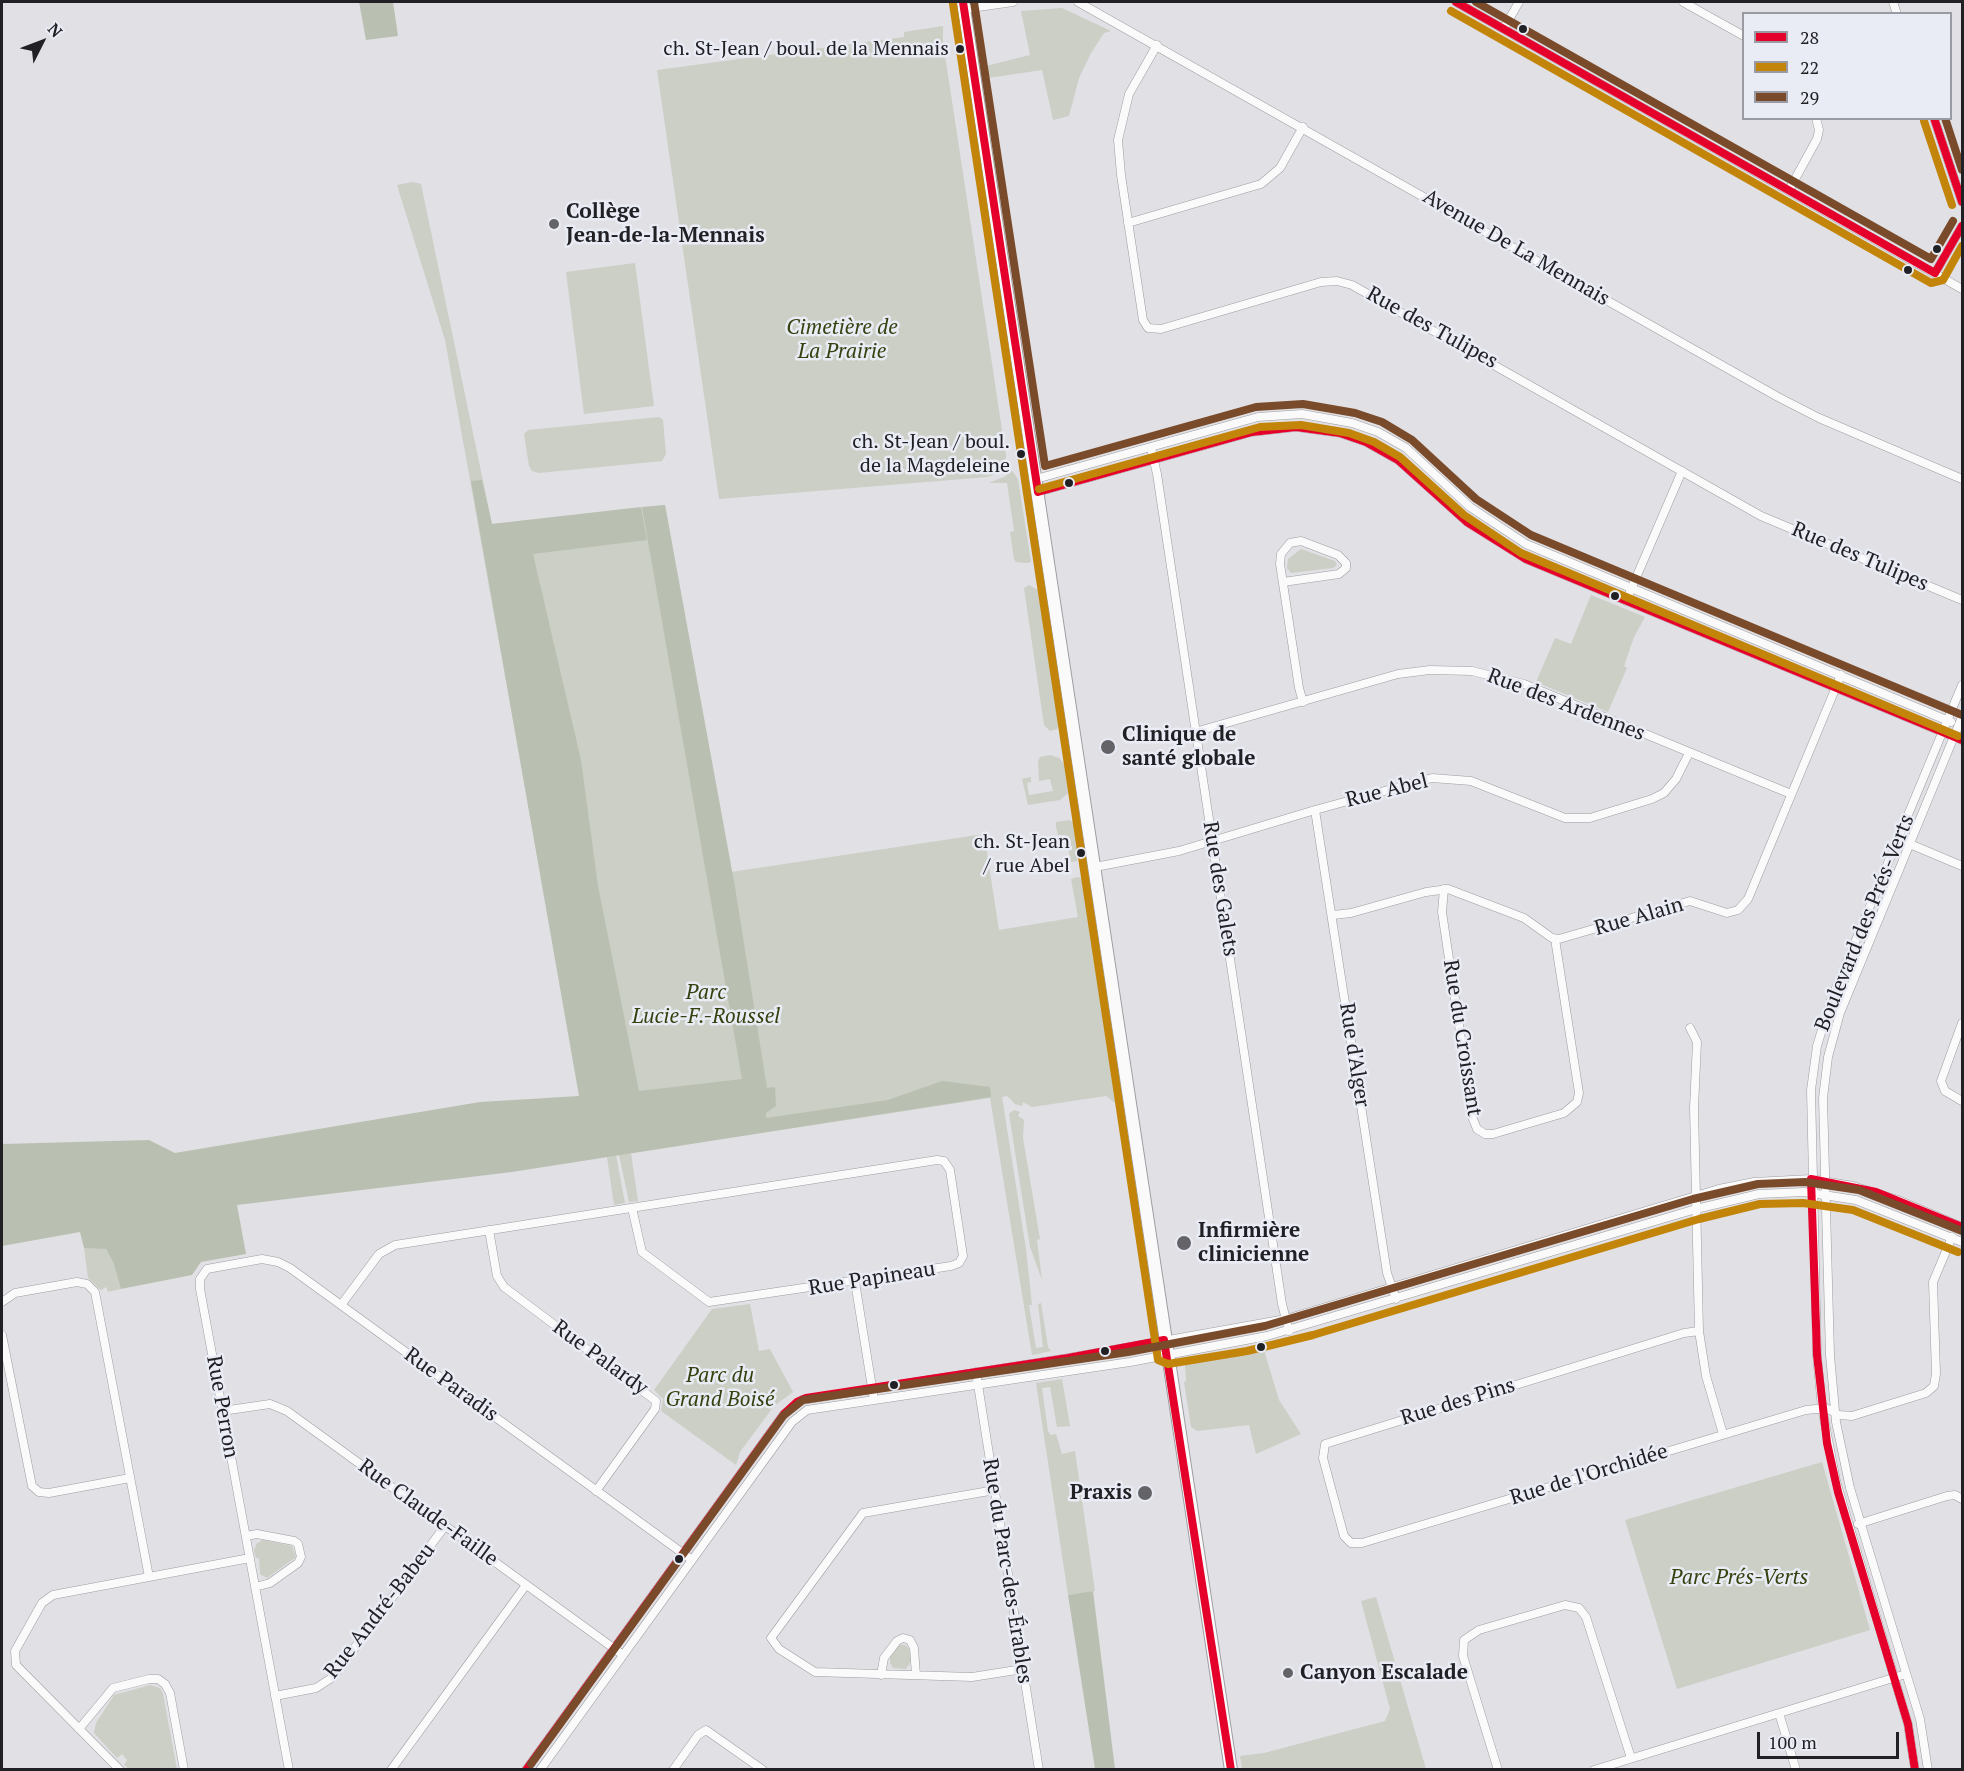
<!DOCTYPE html>
<html>
<head>
<meta charset="utf-8">
<style>
	body { margin:0 }
	#map { position:relative; width:1964px; height:1771px; overflow:hidden; background:#e0e0e5; font-family:"PT Serif",serif }
	canvas { display:block }
	.frame { position:absolute; inset:0; border:3px solid #212125; pointer-events:none }
	.legend { position:absolute; left:1742px; top:12px; width:210px; height:108px; box-sizing:border-box; background:#eaecf5; border:2px solid #9a9ba2; margin:0; padding:8px 10px; list-style:none; font-size:18px; color:#212125 }
	.legend li { display:flex; align-items:center; gap:12px; height:30px }
	.legend b { width:30px; border:2px solid #9a9ba2 }
	.north { position:absolute; left:12px; top:12px; width:60px; height:60px; -webkit-text-stroke:4px #eaecf5; paint-order:stroke; rotate:48deg; font-size:16px; font-weight:700; line-height:24px; text-align:center; color:#212125 }
	.north::after { content:''; display:block; margin:auto; width:21px; height:27px; background:#212125; clip-path:polygon(50% 0,100% 100%,50% 72%,0 100%) }
	.scale { position:absolute; left:1757px; top:1732px; width:142px; height:27px; box-sizing:border-box; border:3px solid #212125; border-top:0; padding-left:8px; font-size:18px; line-height:21px; white-space:nowrap; color:#212125; -webkit-text-stroke:4px #eaecf5; paint-order:stroke }
</style>
</head>
<body>
<div id="map">
<canvas width="1964" height="1771"></canvas>
<div class="frame"></div>
<ul class="legend">
<li><b style="height:8px;background:#e4002b"></b>28</li>
<li><b style="height:8px;background:#c28509"></b>22</li>
<li><b style="height:8px;background:#7a4b2a"></b>29</li>
</ul>
<div class="north">N</div>
<div class="scale">100 m</div>
</div>
<script>
const ctx = document.querySelector('canvas').getContext('2d');
ctx.lineJoin = 'round';
function fill(path, color) { ctx.fillStyle = color; ctx.fill(path, 'evenodd'); }
const toPath = rows => new Path2D(rows.map(r => 'M' + r).join(''));
function trace(path, color, width, dash) { ctx.strokeStyle = color; ctx.lineWidth = width; ctx.lineCap = dash ? 'butt' : 'round'; ctx.setLineDash(dash || []); ctx.stroke(path); }
function write(font, color, halo, rows, align = 'center') {
  ctx.font = font + ' "PT Serif",serif'; ctx.lineWidth = 5; ctx.setLineDash([]); ctx.textBaseline = 'middle'; ctx.strokeStyle = halo; ctx.fillStyle = color; for (const [text, x, y, turn = 0] of rows) {
    ctx.save(); ctx.translate(x, y); ctx.rotate((+turn || 0) * Math.PI / 180); ctx.textAlign = isNaN(turn) ? turn : align; if (halo) ctx.strokeText(text, 0, 0); ctx.fillText(text, 0, 0); ctx.restore();
  }
}
const green = toPath([
	[1062,8,1111,31,1104,33,1091,53,1079,78,1069,116,1053,120,1042,70,988,78,986,66,1030,55,1021,11],
	[943,26,943,42,1006,456,1005,467,1000,473,987,477,719,499,657,70,904,37,904,32],
	[413,182,421,184,492,524,665,505,731,872,984,834,999,930,1078,917,1071,879,1078,877,1082,879,1115,1103,1106,1096,1032,1107,1023,1102,1022,1106,1015,1104,1007,1096,1002,1097,1026,1249,1032,1305,1029,1305,1036,1348,1043,1347,1038,1304,1041,1303,1048,1347,1051,1351,1032,1355,990,1098,631,1153,638,1201,629,1202,619,1155,616,1155,625,1203,614,1205,607,1157,615,1155,580,1096,445,340,397,185],
	[635,263,654,406,584,414,566,272],
	[659,417,663,420,666,454,662,461,539,473,532,471,529,466,524,434,528,430],
	[1010,468,1018,479,1031,562,1027,563,1016,562,1014,559,1010,532,1014,531,1007,483,989,483,1006,476],
	[1301,549,1335,561,1337,565,1333,568,1291,573,1287,568,1288,559],
	[1029,585,1038,590,1059,725,1057,729,1050,731,1044,725,1024,588],
	[1591,595,1645,617,1634,637,1624,666,1627,668,1608,712,1536,682,1555,638,1571,644],
	[1050,755,1059,758,1064,764,1068,793,1060,800,1028,805,1022,779,1031,777,1031,782,1027,783,1029,795,1053,791,1050,779,1039,781,1038,761,1040,757],
	[1069,820,1074,823,1078,852,1077,861,1071,862,1065,835,1058,835,1056,827,1056,822],
	[1014,1110,1020,1112,1018,1116,1024,1120,1023,1138,1040,1239,1037,1240,1042,1280,1030,1247,1009,1114],
	[96,1247,106,1249,113,1262,121,1289,108,1292,106,1287,101,1290,88,1278,84,1248],
	[750,1304,759,1351,770,1349,793,1392,774,1406,740,1452,736,1465,661,1411,663,1399,654,1390,712,1309],
	[1252,1348,1256,1353,1264,1350,1279,1400,1301,1434,1256,1454,1249,1425,1197,1431,1191,1427,1184,1382,1186,1381,1185,1364,1190,1359,1229,1353,1229,1355],
	[1062,1379,1070,1426,1057,1427,1050,1387,1042,1388,1048,1431,1051,1435,1056,1434,1062,1454,1075,1451,1095,1591,1068,1595,1036,1383],
	[1822,1462,1870,1630,1677,1689,1625,1520],
	[263,1540,292,1546,296,1557,267,1578,260,1574,259,1558,256,1558,254,1550,257,1543],
	[1376,1597,1426,1769,1242,1769,1240,1756,1264,1753,1385,1721,1390,1709,1361,1601],
	[899,1645,905,1645,909,1649,911,1661,906,1669,893,1668,890,1663,890,1657],
	[150,1685,160,1688,163,1694,177,1769,129,1769,124,1765,127,1760,122,1754,117,1758,94,1733,96,1723,114,1695]
]);
const forest = toPath([
	[359,2,393,2,398,36,366,40],
	[482,480,492,524,641,507,647,540,533,554,581,760,598,886,639,1091,742,1079,642,507,665,505,735,887,767,1088,775,1087,776,1106,766,1113,766,1118,888,1100,942,1081,990,1087,991,1097,512,1172,237,1205,246,1254,201,1262,192,1275,121,1289,113,1262,106,1249,84,1248,80,1232,2,1246,2,1144,149,1140,175,1153,480,1102,579,1096,471,481],
	[1093,1591,1115,1769,1095,1769,1068,1595]
]);
const minor = toPath([
	[1078,2,1778,397,1819,418,1962,479],
	[1456,2,1962,289],
	[1683,2,1744,36],
	[1893,2,1897,14],
	[964,9,1013,2],
	[1504,28,1519,2],
	[1157,45,1129,94,1118,140,1121,175,1143,320,1148,328,1161,329,1321,282,1337,281,1352,285,1761,516,1962,600],
	[1934,118,1962,202],
	[1789,190,1817,139,1819,130,1816,118],
	[1128,223,1261,184,1280,168,1303,127],
	[1935,273,1962,226],
	[1151,448,1157,474,1282,1304,1289,1331],
	[1036,479,1258,417,1302,414,1352,423,1378,432,1406,448,1470,507,1526,544,1951,722],
	[1038,492,1252,432,1296,427,1340,433,1366,442,1398,460,1467,522,1526,559,1962,740],
	[1283,582,1339,574,1346,568,1346,563,1338,555,1301,541,1290,543,1281,554,1280,564,1299,688,1303,702],
	[1626,601,1682,471],
	[1195,732,1398,674,1430,670,1472,671,1524,684,1791,794],
	[1315,810,1387,1273,1396,1299],
	[1898,839,1962,866],
	[1095,867,1179,851,1315,810,1432,778,1471,781,1565,818,1590,818,1652,799,1664,793,1676,779,1689,753],
	[1444,889,1442,912,1473,1119,1477,1129,1485,1134,1493,1134,1564,1113,1577,1102,1579,1093,1555,939],
	[1333,915,1351,913,1426,892,1448,889,1524,918,1552,938,1559,939,1690,901,1727,913,1738,910,1748,899,1841,675],
	[1962,1023,1941,1081,1945,1091,1962,1101],
	[1690,1028,1697,1042,1694,1108,1699,1331,1706,1376,1723,1434],
	[489,1230,497,1276,504,1287,656,1401,655,1409,596,1491],
	[855,1282,874,1400],
	[2,1302,15,1293,77,1282,87,1284,95,1292,149,1577],
	[341,1305,379,1254,395,1245,937,1160,944,1161,950,1170,963,1256,959,1263,951,1266,709,1302,642,1252,632,1208],
	[1699,1331,1684,1333,1325,1444,1323,1458,1344,1536,1351,1543,1362,1543,1806,1410,1826,1408,1839,1415,1852,1416,1926,1393,1934,1386,1936,1374,1933,1282,1952,1237],
	[2,1335,32,1486,39,1492,49,1493,130,1478],
	[976,1372,1039,1770],
	[222,1411,270,1404,287,1411,623,1655],
	[995,1490,863,1513,771,1638,779,1649,815,1672,972,1677,1023,1669],
	[1858,1524,1947,1496,1955,1495,1962,1499],
	[246,1536,257,1534,294,1541,298,1544,301,1557,298,1563,270,1583,255,1587],
	[881,1675,884,1658,897,1641,903,1638,910,1640,914,1648,916,1675],
	[275,1696,316,1688,333,1677,445,1526],
	[1779,1713,1796,1770],
	[79,1729,113,1688,149,1679,158,1679,165,1684,170,1693,184,1770],
	[120,1770,16,1665,15,1651,42,1603,53,1595,250,1558],
	[289,1770,200,1289,200,1279,207,1269,262,1259,278,1262,290,1268,692,1560],
	[391,1770,526,1585],
	[526,1770,784,1414,802,1400,1068,1358,1286,1319,1719,1189,1754,1182,1811,1179,1853,1186,1898,1200,1962,1227],
	[540,1770,792,1422,807,1410,1130,1362,1267,1336,1696,1209,1759,1194,1804,1192,1856,1200,1962,1242],
	[673,1770,698,1735,706,1730,763,1770],
	[1498,1770,1463,1656,1464,1640,1479,1630,1565,1605,1579,1608,1586,1617,1631,1758],
	[1594,1770,1906,1674],
	[1915,1770,1908,1724,1836,1481,1822,1408,1817,1355,1811,1090,1817,1046,1831,1000,1962,685],
	[1928,1770,1920,1719,1850,1488,1836,1422,1830,1355,1823,1098,1828,1057,1840,1013,1962,717]
]);
const primary = toPath([
	[963,2,1231,1770]
]);
const bus1 = toPath([
	[963,2,1038,492,1252,432,1296,427,1340,433,1366,442,1398,460,1467,522,1526,559,1962,740],
	[1456,2,1935,273,1962,226],
	[1934,118,1962,202],
	[526,1770,784,1414,797,1402,806,1398,1068,1358,1164,1340,1231,1770],
	[1915,1770,1908,1724,1838,1492,1827,1443,1817,1355,1811,1179,1876,1192,1962,1227]
]);
const bus2 = toPath([
	[953,4,1158,1360,1168,1364,1247,1351,1313,1335,1699,1219,1760,1204,1803,1203,1853,1210,1958,1252],
	[1451,11,1931,283,1943,280,1962,246],
	[1924,121,1952,205],
	[1039,489,1260,427,1301,425,1349,433,1374,442,1400,457,1464,515,1521,553,1958,736]
]);
const bus3 = toPath([
	[974,2,1045,466,1256,407,1303,404,1355,413,1382,422,1412,440,1476,499,1531,535,1962,715],
	[1476,2,1931,259,1953,221],
	[1945,118,1962,170],
	[531,1764,783,1416,803,1400,1128,1352,1265,1326,1693,1199,1758,1184,1805,1182,1859,1190,1962,1231]
]);
const markers = [
	[1523,29,5,"#212125"],
	[960,49,5,"#212125"],
	[554,224,6,"#646468"],
	[1937,249,5,"#212125"],
	[1908,270,5,"#212125"],
	[1021,454,5,"#212125"],
	[1069,483,5,"#212125"],
	[1615,596,5,"#212125"],
	[1108,747,8,"#646468"],
	[1081,853,5,"#212125"],
	[1184,1243,8,"#646468"],
	[1261,1347,5,"#212125"],
	[1105,1351,5,"#212125"],
	[894,1385,5,"#212125"],
	[1145,1493,8,"#646468"],
	[679,1559,5,"#212125"],
	[1288,1673,6,"#646468"]
];
const busNames = [
	["ch. St-Jean / boul. de la Mennais",949,49],
	["ch. St-Jean / boul.",1010,442],
	["de la Magdeleine",1010,466],
	["ch. St-Jean",1070,842],
	["/ rue Abel",1070,866]
];
const poiNames = [
	["Collège",566,212],
	["Jean-de-la-Mennais",566,236],
	["Clinique de",1122,735],
	["santé globale",1122,759],
	["Infirmière",1198,1231],
	["clinicienne",1198,1255],
	["Praxis",1132,1493,"right"],
	["Canyon Escalade",1300,1673]
];
const streetNames = [
	["Avenue De La Mennais",1516,248,30],
	["Rue des Tulipes",1432,328,29],
	["Rue des Tulipes",1860,557,23],
	["Rue des Ardennes",1566,705,21],
	["Rue Abel",1387,791,-14],
	["Rue des Galets",1220,889,81],
	["Rue Alain",1639,917,-16],
	["Boulevard des Prés-Verts",1865,923,-68],
	["Rue du Croissant",1462,1038,81],
	["Rue d'Alger",1354,1055,81],
	["Rue Papineau",872,1279,-9],
	["Rue Palardy",600,1358,36],
	["Rue Paradis",451,1385,36],
	["Rue des Pins",1458,1402,-17],
	["Rue Perron",222,1407,80],
	["Rue de l'Orchidée",1589,1475,-17],
	["Rue Claude-Faille",428,1513,36],
	["Rue du Parc-des-Érables",1007,1571,81],
	["Rue André-Babeu",380,1611,-52]
];
const parkNames = [
	["Cimetière de",842,328],
	["La Prairie",842,352],
	["Parc",706,993],
	["Lucie-F.-Roussel",706,1017],
	["Parc du",720,1376],
	["Grand Boisé",720,1400],
	["Parc Prés-Verts",1739,1578]
];
fill(green, '#cbcfc5');
fill(forest, '#bac0b1');
trace(minor, '#9d9da1', 9);
trace(primary, '#9d9da1', 14);
trace(minor, '#fafafb', 8);
trace(primary, '#fafafb', 12);
trace(bus1, '#e4002b', 8);
trace(bus2, '#c28509', 8);
trace(bus3, '#7a4b2a', 8);
for (const [x, y, r, color] of markers) { const dot = new Path2D(); dot.arc(x, y, r, 0, 2 * Math.PI); ctx.fillStyle = color; ctx.fill(dot); trace(dot, '#eaecf5', 2); }
write('20px', '#212125', '#eaecf5', busNames, 'right');
write('bold 21px', '#212125', '#eaecf5', poiNames, 'left');
write('21px', '#212125', '#eaecf5', streetNames);
write('italic 21px', '#35420f', '#eaecf5', parkNames);
</script>
</body>
</html>
